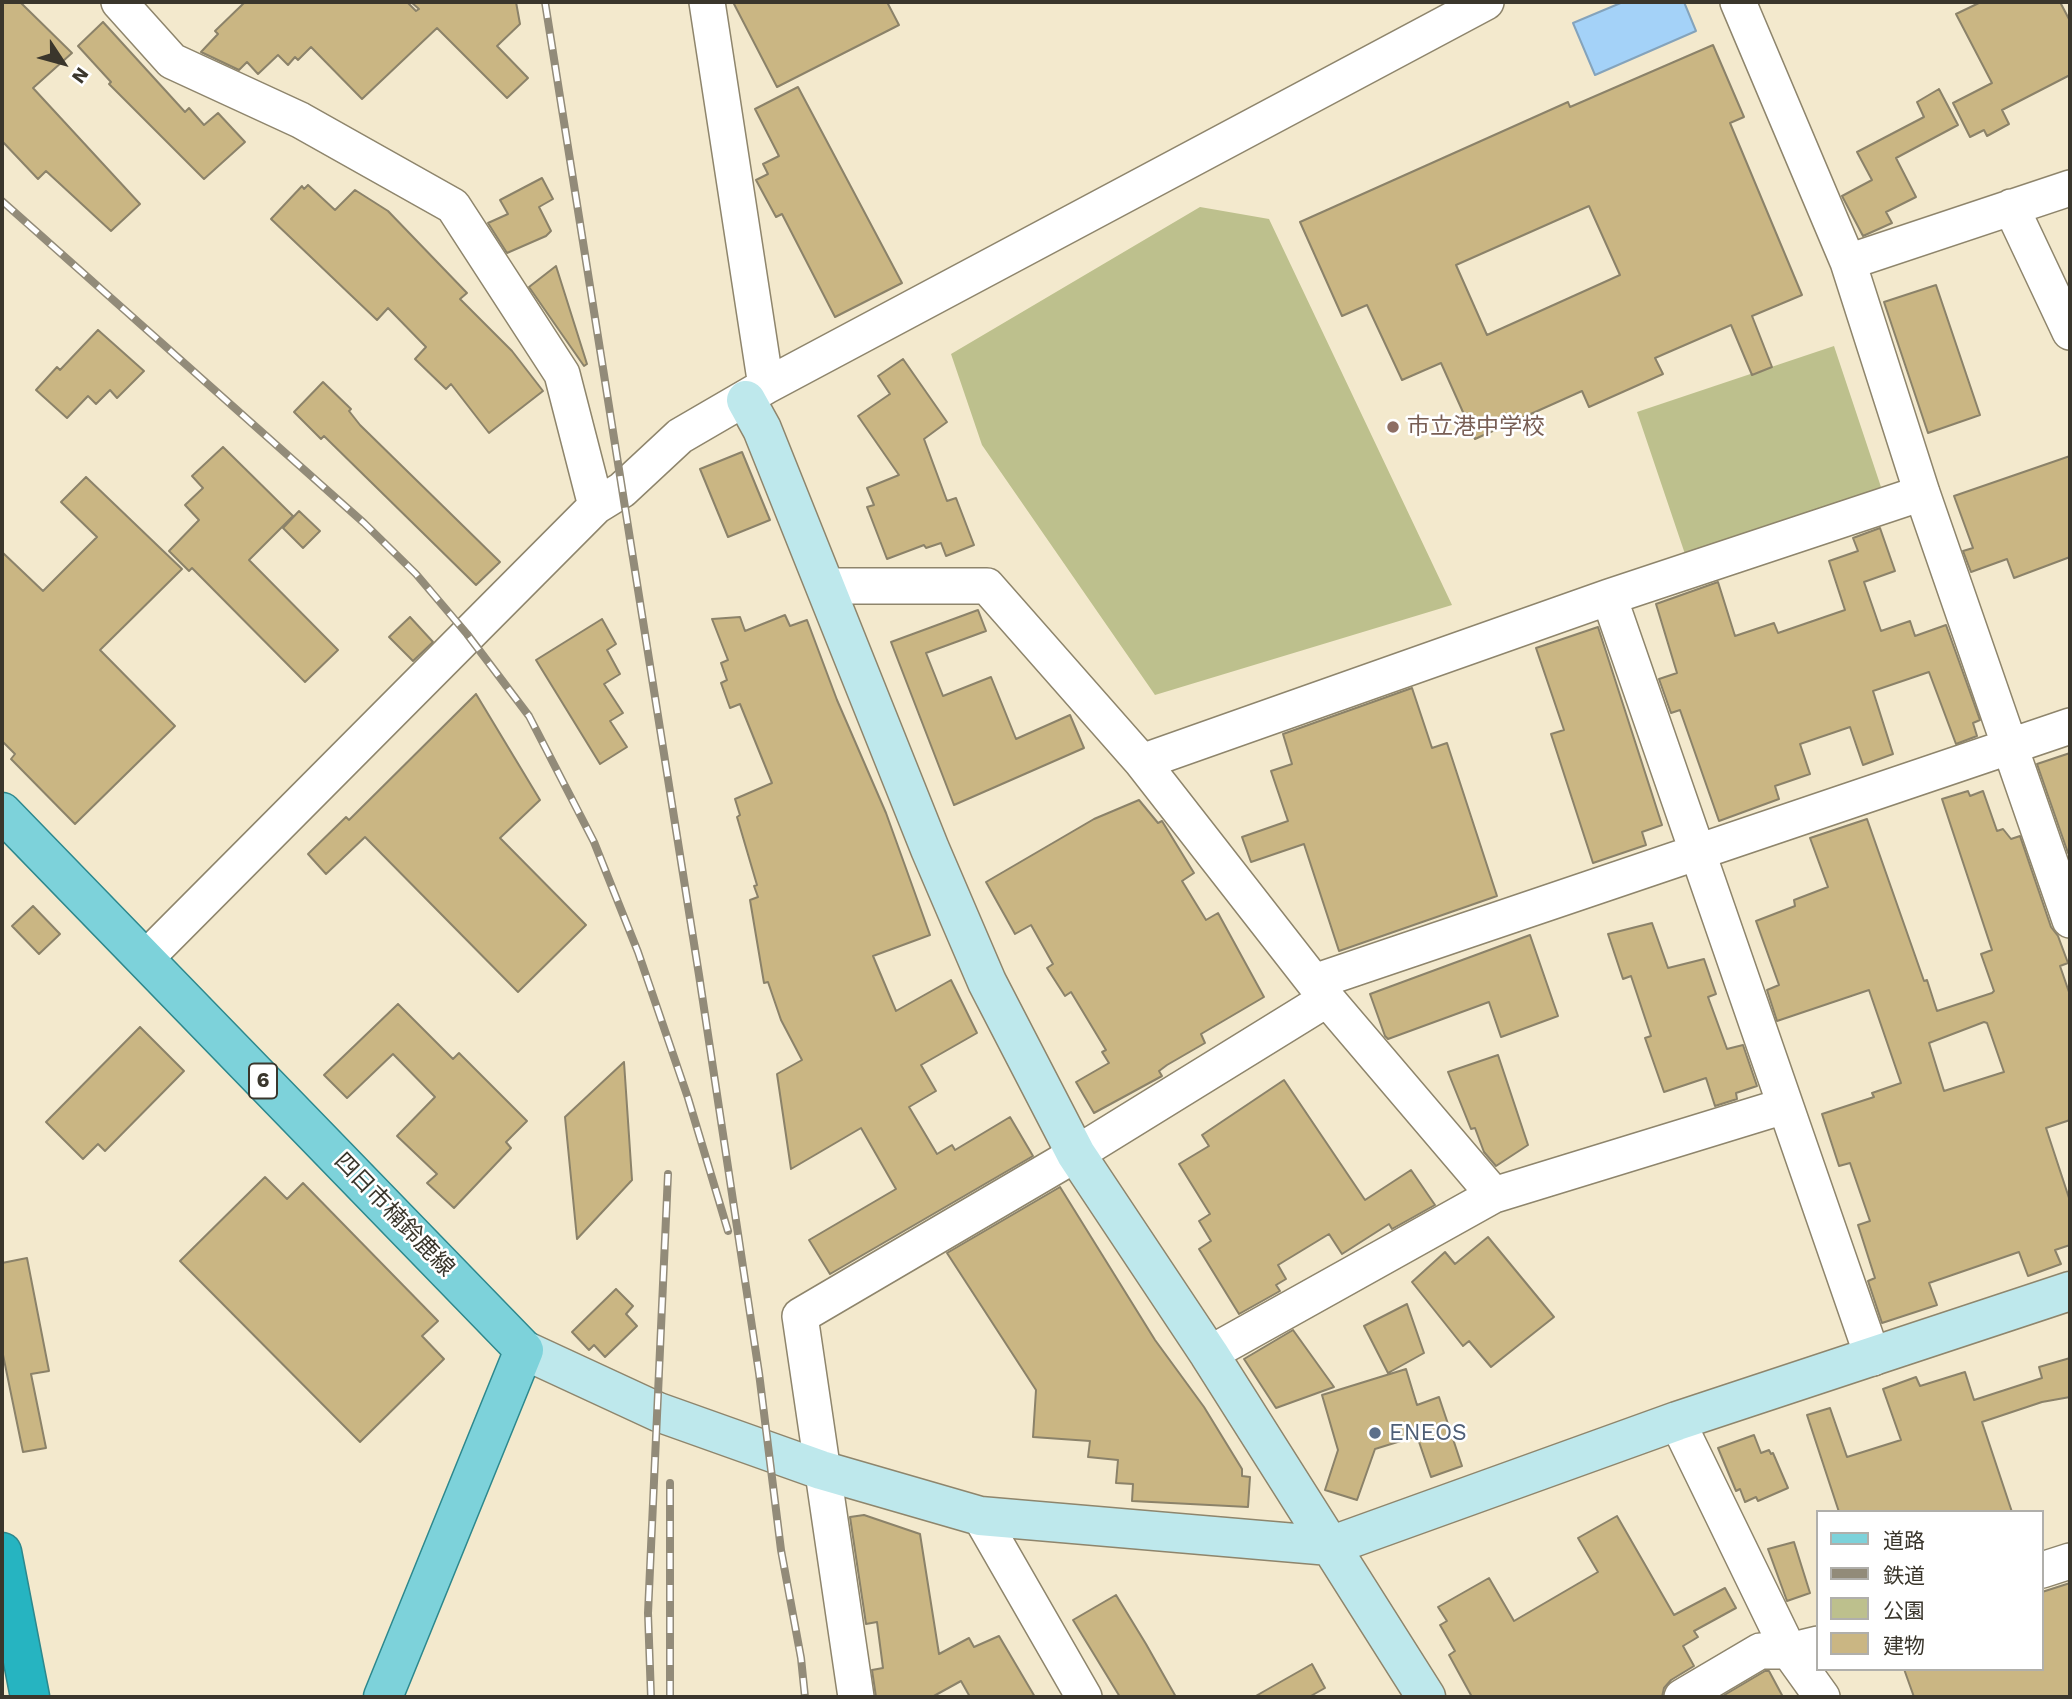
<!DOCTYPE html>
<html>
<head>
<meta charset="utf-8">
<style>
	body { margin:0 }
	#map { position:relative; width:2072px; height:1699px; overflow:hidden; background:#f3e9cd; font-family:"Work Sans","Noto Sans JP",sans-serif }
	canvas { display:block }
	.frame { position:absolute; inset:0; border:4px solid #3a362c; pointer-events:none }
	.legend { position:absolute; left:1816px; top:1510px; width:228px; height:161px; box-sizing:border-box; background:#fff; border:2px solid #b0afab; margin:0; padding:9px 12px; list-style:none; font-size:21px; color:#3a362c }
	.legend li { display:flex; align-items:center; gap:14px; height:35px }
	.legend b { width:35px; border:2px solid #b0afab }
	.north { position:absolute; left:28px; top:28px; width:70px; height:70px; -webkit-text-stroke:5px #fff; paint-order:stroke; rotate:126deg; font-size:19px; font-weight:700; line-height:28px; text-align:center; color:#3a362c }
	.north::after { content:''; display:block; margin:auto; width:24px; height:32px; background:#3a362c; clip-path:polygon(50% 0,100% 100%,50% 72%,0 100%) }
</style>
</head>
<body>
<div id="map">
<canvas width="2072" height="1699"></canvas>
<div class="frame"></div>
<ul class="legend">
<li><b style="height:9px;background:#7dd2da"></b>道路</li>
<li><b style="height:9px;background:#928b79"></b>鉄道</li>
<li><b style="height:19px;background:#bdc08d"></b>公園</li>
<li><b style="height:19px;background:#cab683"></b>建物</li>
</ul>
<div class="north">N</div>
</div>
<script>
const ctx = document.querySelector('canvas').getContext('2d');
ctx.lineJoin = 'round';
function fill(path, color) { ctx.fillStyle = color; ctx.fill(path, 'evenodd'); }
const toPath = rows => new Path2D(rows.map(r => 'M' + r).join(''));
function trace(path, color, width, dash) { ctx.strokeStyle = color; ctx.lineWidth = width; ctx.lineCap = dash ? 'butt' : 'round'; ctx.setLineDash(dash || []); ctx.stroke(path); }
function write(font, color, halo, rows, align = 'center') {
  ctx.font = font + ' "Work Sans","Noto Sans JP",sans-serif'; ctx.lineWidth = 5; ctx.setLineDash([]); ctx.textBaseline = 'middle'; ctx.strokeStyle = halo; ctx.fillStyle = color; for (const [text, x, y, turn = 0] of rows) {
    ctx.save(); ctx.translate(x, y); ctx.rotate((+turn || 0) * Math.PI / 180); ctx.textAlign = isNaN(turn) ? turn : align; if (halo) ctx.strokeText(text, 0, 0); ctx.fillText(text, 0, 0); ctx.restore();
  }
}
const green = toPath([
	[1200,207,1269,219,1452,605,1155,695,982,445,951,354],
	[1834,346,1882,490,1686,557,1637,412]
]);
const water = toPath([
	[1623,2,1684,2,1696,31,1595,75,1573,23,1623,2]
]);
const building = toPath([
	[2,2,20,2,72,53,33,88,140,204,111,231,46,171,38,179,2,141,2,2],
	[245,2,407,2,416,11,419,9,411,2,516,2,520,24,497,46,528,78,507,98,437,28,362,99,311,47,298,60,295,57,288,65,278,55,258,74,247,62,239,70,201,52,218,34,215,31,245,2],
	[733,2,887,2,899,25,777,87,733,2],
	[1981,2,2060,2,2070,21,2070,75,2002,110,2009,124,1987,136,1984,130,1970,137,1953,103,1992,83,1956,14,1981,2],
	[103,22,185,112,189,108,204,125,218,113,245,142,204,179,109,84,111,82,78,46,103,22],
	[1713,45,1744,117,1730,123,1802,295,1752,316,1772,367,1752,375,1731,325,1655,358,1663,374,1589,407,1582,391,1475,439,1441,363,1402,380,1367,305,1342,316,1300,222,1568,102,1570,107,1713,45],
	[1589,206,1620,275,1487,335,1456,265,1589,206],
	[798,87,902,283,835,317,782,214,776,217,756,180,768,174,763,164,779,156,755,109,798,87],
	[1939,89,1958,125,1896,158,1916,197,1886,212,1892,223,1863,236,1842,196,1872,180,1857,152,1924,117,1917,102,1939,89],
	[542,178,553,199,539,207,551,231,546,236,507,253,488,223,508,214,500,200,542,178],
	[308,185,335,210,355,190,388,211,467,293,460,299,512,351,543,391,489,433,451,384,446,389,415,359,426,347,388,308,377,320,271,219,302,186,304,189,308,185],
	[556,266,587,364,584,366,529,287,556,266],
	[1936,285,1980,415,1928,433,1884,302,1936,285],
	[98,330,144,371,117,398,110,390,96,404,88,396,67,418,36,390,57,367,60,370,98,330],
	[903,359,947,422,924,439,947,501,956,498,974,545,946,556,941,543,926,548,924,545,887,559,867,507,874,505,867,488,899,475,858,416,890,394,878,376,903,359],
	[323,382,351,409,349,411,360,425,500,562,476,585,324,436,321,439,294,412,323,382],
	[223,447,293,516,249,560,338,650,305,682,192,568,189,571,169,551,199,520,185,505,203,488,192,476,223,447],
	[742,452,770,520,728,537,700,469,742,452],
	[2070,456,2070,557,2014,578,2007,559,1971,572,1963,551,1973,548,1954,496,2070,456],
	[86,477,182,569,100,650,175,726,75,824,11,759,15,754,2,741,2,552,43,591,97,537,61,502,86,477],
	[299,511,320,531,303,548,283,528,299,511],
	[1880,528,1895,571,1864,582,1881,631,1910,621,1915,636,1946,625,1980,720,1973,723,1977,736,1956,744,1929,672,1873,691,1893,754,1863,765,1850,727,1800,744,1810,774,1775,786,1779,799,1719,821,1680,710,1671,713,1659,679,1677,673,1656,604,1718,582,1735,636,1774,623,1778,633,1845,610,1829,561,1858,551,1853,538,1880,528],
	[978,610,986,631,926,653,943,696,991,677,1016,739,1070,715,1084,748,954,805,891,642,978,610],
	[785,615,790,626,807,620,837,700,886,813,930,935,873,956,896,1011,951,980,977,1033,921,1065,936,1091,909,1107,937,1154,952,1145,955,1150,1010,1117,1033,1156,830,1274,809,1240,896,1189,861,1128,791,1169,777,1074,802,1060,781,1020,768,982,764,983,750,900,758,897,754,886,757,885,737,817,740,815,735,799,772,783,740,704,730,708,721,683,727,680,721,663,728,660,712,619,740,617,745,631,785,615],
	[410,617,433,642,413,661,389,637,410,617],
	[602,619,616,644,607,650,620,674,604,684,623,713,610,721,627,747,600,764,536,660,602,619],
	[1598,627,1662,825,1642,832,1646,845,1593,863,1551,734,1564,730,1536,648,1598,627],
	[1412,688,1432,748,1447,743,1497,896,1339,951,1304,844,1251,862,1242,837,1288,821,1271,771,1292,764,1283,734,1412,688],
	[476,694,540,800,500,838,586,925,518,992,365,837,326,874,308,854,346,817,349,820,476,694],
	[2070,753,2070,853,2068,853,2037,764,2070,753],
	[1968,791,1970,796,1983,791,1997,831,2003,829,2011,839,2020,836,2051,927,2058,936,2068,963,2060,966,2070,995,2070,1120,2046,1128,2070,1201,2070,1245,2055,1250,2061,1264,2028,1276,2019,1252,1929,1283,1937,1305,1882,1323,1868,1281,1875,1278,1858,1225,1870,1221,1850,1163,1839,1166,1822,1114,1874,1097,1872,1093,1901,1083,1869,990,1777,1021,1767,990,1779,985,1756,921,1795,906,1794,900,1828,887,1810,838,1867,819,1924,981,1927,980,1937,1011,1992,993,1994,991,1981,954,1992,950,1942,799,1968,791],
	[1984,1022,1987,1023,2004,1072,1944,1091,1929,1043,1984,1022],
	[1139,800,1158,823,1162,821,1194,873,1182,881,1206,920,1218,913,1264,997,1201,1034,1205,1043,1167,1065,1159,1071,1162,1076,1094,1113,1076,1082,1109,1063,1102,1052,1106,1050,1071,992,1065,996,1047,968,1053,964,1031,925,1015,934,986,882,1094,819,1139,800],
	[33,906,60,934,39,954,12,926,33,906],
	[1652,923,1668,968,1704,959,1716,994,1708,997,1727,1049,1743,1045,1757,1086,1736,1093,1737,1099,1715,1106,1706,1078,1664,1092,1645,1038,1651,1036,1631,976,1623,979,1608,934,1652,923],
	[1530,935,1558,1016,1501,1037,1489,1002,1388,1039,1385,1036,1370,994,1530,935],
	[398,1004,453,1059,459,1053,527,1121,506,1142,511,1148,454,1208,427,1183,437,1174,397,1136,435,1097,393,1054,347,1098,324,1075,398,1004],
	[140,1027,184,1071,105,1151,98,1144,83,1159,46,1122,140,1027],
	[1498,1055,1528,1145,1496,1166,1484,1152,1475,1128,1471,1129,1448,1072,1498,1055],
	[624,1062,632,1180,577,1239,565,1117,624,1062],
	[1284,1080,1365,1200,1411,1170,1435,1205,1392,1229,1389,1224,1342,1254,1329,1234,1278,1265,1286,1279,1276,1285,1280,1291,1239,1314,1199,1249,1211,1241,1199,1221,1210,1214,1179,1164,1209,1146,1202,1135,1284,1080],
	[265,1177,287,1199,303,1183,438,1321,422,1336,444,1359,360,1442,180,1261,265,1177],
	[1060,1187,1155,1340,1204,1407,1242,1469,1242,1476,1250,1477,1248,1507,1132,1501,1133,1484,1116,1483,1118,1460,1088,1457,1090,1441,1033,1437,1036,1390,947,1253,1060,1187],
	[1488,1237,1554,1317,1491,1367,1469,1341,1463,1346,1412,1282,1445,1252,1455,1264,1488,1237],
	[27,1258,49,1371,31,1374,46,1448,23,1452,2,1350,2,1263,27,1258],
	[616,1289,633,1306,626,1314,637,1326,605,1357,594,1345,589,1350,572,1332,616,1289],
	[1407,1304,1424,1353,1388,1373,1364,1326,1407,1304],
	[1293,1330,1334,1387,1276,1408,1244,1359,1293,1330],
	[2070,1358,2070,1397,2042,1402,1982,1422,2012,1512,1839,1512,1807,1415,1830,1408,1847,1457,1901,1440,1883,1389,1916,1377,1920,1386,1965,1372,1974,1400,2042,1378,2039,1367,2070,1358],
	[1406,1369,1417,1405,1439,1397,1462,1466,1431,1477,1417,1436,1375,1449,1357,1500,1325,1490,1338,1450,1322,1395,1406,1369],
	[1754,1435,1761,1453,1769,1450,1771,1454,1773,1453,1788,1488,1758,1501,1756,1497,1745,1502,1740,1489,1736,1491,1718,1448,1754,1435],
	[864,1515,920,1534,939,1654,969,1638,974,1647,999,1636,1035,1697,970,1697,961,1681,932,1697,876,1697,872,1670,883,1668,877,1622,866,1624,850,1517,864,1515],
	[1617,1516,1674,1615,1725,1588,1736,1608,1694,1631,1698,1637,1683,1646,1694,1666,1671,1680,1664,1688,1662,1697,1472,1697,1449,1655,1455,1651,1440,1625,1447,1621,1438,1607,1489,1578,1514,1621,1598,1572,1578,1538,1617,1516],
	[1794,1542,1810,1593,1787,1601,1768,1549,1794,1542],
	[2070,1583,2070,1697,1914,1697,1904,1669,2042,1669,2042,1592,2070,1583],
	[1116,1595,1146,1644,1176,1697,1120,1697,1073,1620,1116,1595],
	[1312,1664,1325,1688,1309,1697,1254,1697,1312,1664],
	[1765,1671,1769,1671,1783,1697,1721,1697,1765,1671]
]);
const street = toPath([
	[119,2,172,61,300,120,453,206,562,374,596,506],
	[707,2,766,386],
	[1738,2,1848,262,1922,493,2070,920],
	[2011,207,2070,332],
	[1848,262,2070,188],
	[826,586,987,586,1142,762,1327,999,1494,1195],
	[1609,597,1873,1358],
	[1142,762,1609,597,1922,493],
	[145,959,596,506,622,490,680,436,766,386,1486,2],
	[1314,982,2070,726],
	[1209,1354,1494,1195,1784,1106],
	[1677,1421,1789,1651,1822,1697],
	[980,1516,1084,1697],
	[2042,1570,2070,1561],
	[856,1697,800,1316,1076,1154,1327,999],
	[1682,1697,1760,1651,1789,1651,1818,1644]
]);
const secondary = toPath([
	[746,400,762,429,930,849,987,982,1076,1154,1209,1354,1426,1697],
	[524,1350,658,1412,821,1470,980,1516,1330,1546,1677,1421,2070,1291]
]);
const primary = toPath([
	[2,812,524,1350,383,1697]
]);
const highway = toPath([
	[2,1552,30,1697]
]);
const rail = toPath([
	[545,2,699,975,759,1373,781,1550,801,1658,805,1697],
	[2,201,364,523,416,574,467,634,529,716,594,842,638,952,688,1098,728,1231],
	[651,1697,648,1613,668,1174],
	[670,1697,670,1483]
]);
const markers = [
	[1393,427,7,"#8d6e63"],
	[1375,1433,7,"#5c6f8a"]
];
const shields = [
	[263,1081,28]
];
const shieldNames = [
	["6",263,1081]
];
const educationNames = [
	["市立港中学校",1407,427]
];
const streetNames = [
	["四日市楠鈴鹿線",394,1215,46]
];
const serviceNames = [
	["ENEOS",1389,1433]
];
fill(green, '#bdc08d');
fill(water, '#a4d2f8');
trace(water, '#84a3bb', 2);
fill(building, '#cab683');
trace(building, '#8b8269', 2);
trace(street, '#8e856c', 38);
trace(secondary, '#8e856c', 41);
trace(primary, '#2d888d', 41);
trace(highway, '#2d888d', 41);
trace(street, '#fff', 35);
trace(secondary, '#bee8ec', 38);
trace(primary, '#7dd2da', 38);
trace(highway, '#26b4c1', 38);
trace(rail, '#928b79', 8);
trace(rail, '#fff', 5, [16]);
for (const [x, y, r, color] of markers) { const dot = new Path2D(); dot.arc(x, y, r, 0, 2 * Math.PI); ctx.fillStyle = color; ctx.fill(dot); trace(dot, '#fff', 2.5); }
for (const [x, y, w] of shields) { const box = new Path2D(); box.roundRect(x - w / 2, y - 17.5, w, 35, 5); ctx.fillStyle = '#fff'; ctx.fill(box); trace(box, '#3a362c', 2); }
write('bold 21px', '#3a362c', null, shieldNames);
write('23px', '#785e54', '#fff', educationNames, 'left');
write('23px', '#3a362c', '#fff', streetNames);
write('23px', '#4e5e75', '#fff', serviceNames, 'left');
</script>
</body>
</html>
